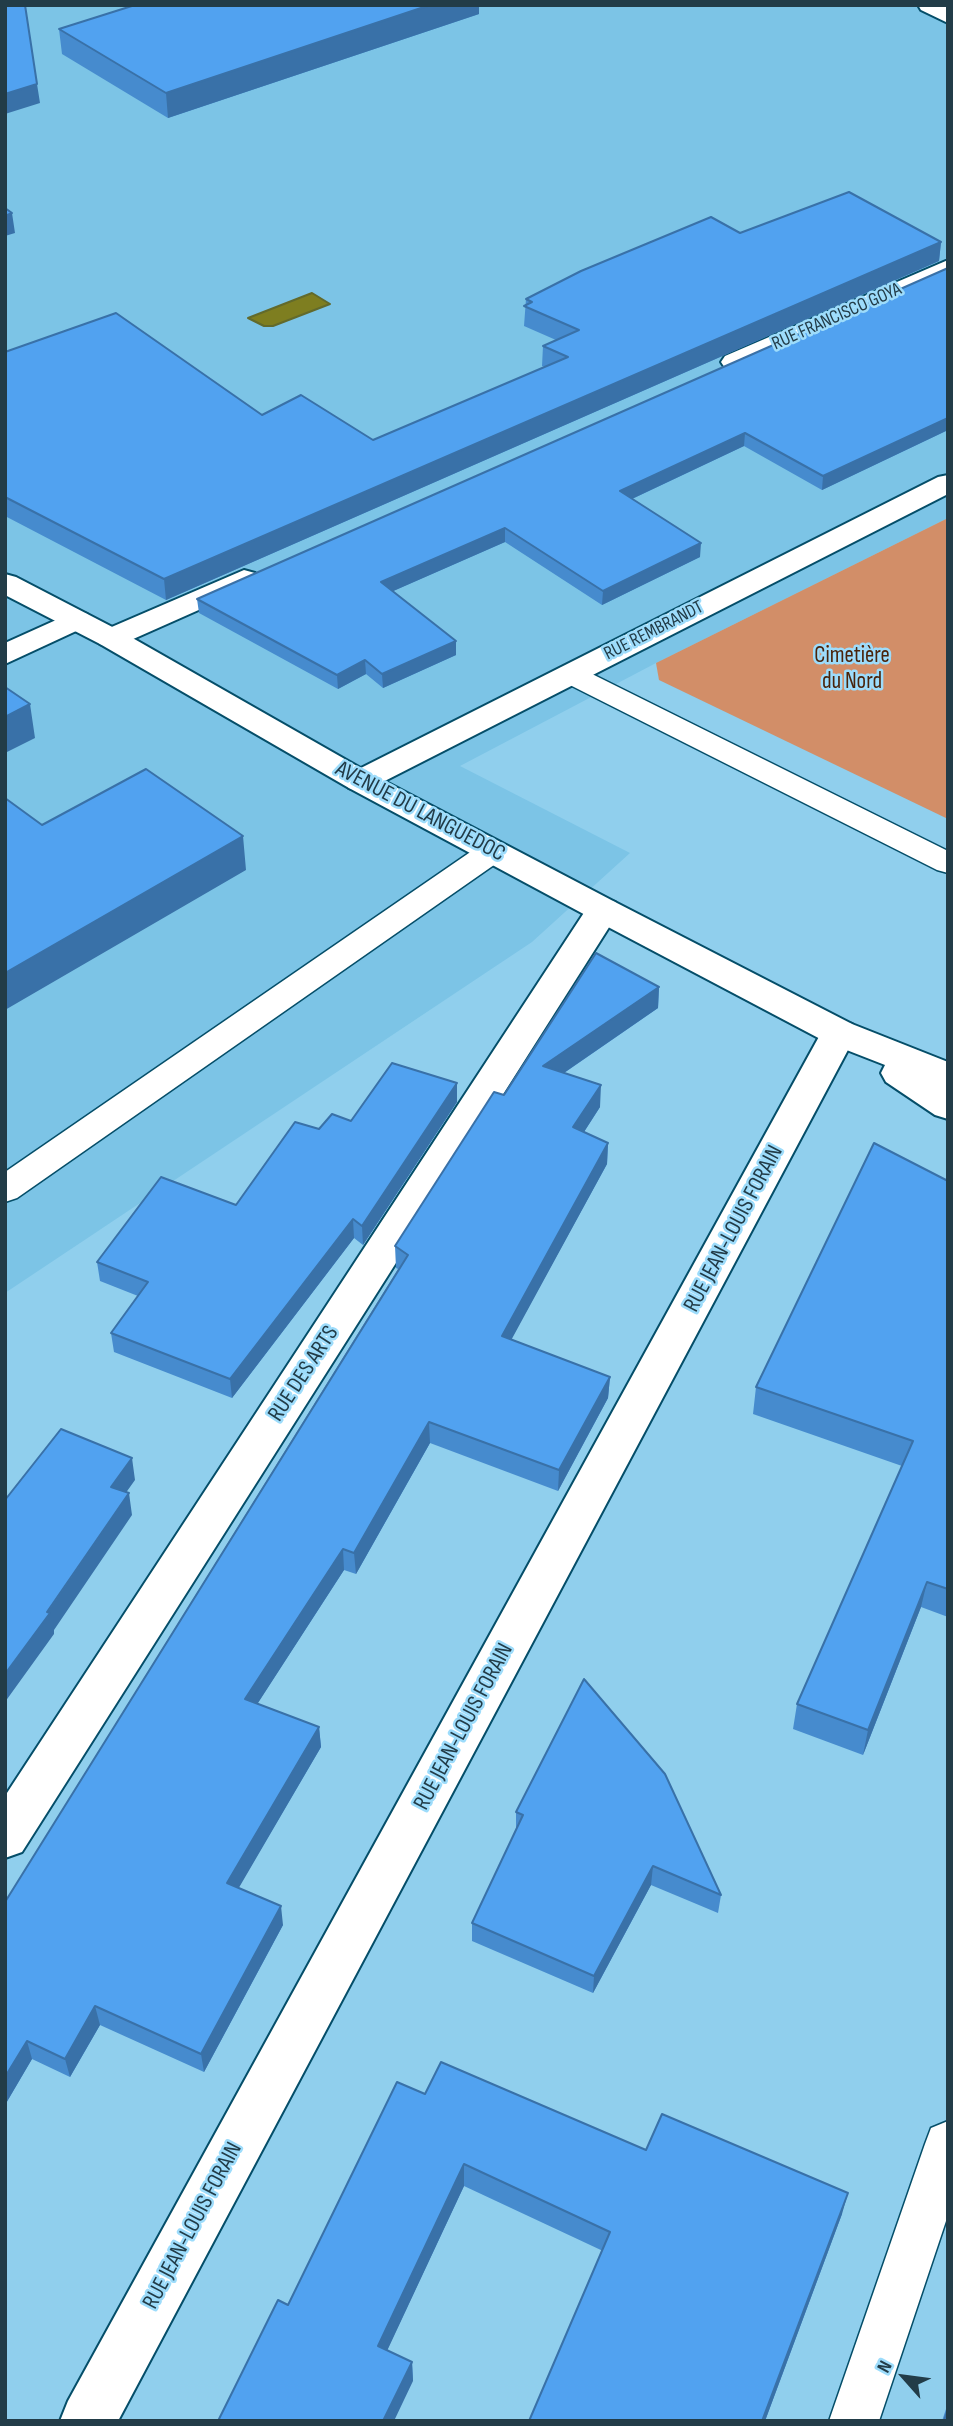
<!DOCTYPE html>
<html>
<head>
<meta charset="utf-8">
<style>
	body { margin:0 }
	#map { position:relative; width:953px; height:2426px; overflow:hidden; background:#90cfed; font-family:"Sofia Sans Condensed",sans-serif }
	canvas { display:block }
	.frame { position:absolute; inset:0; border:7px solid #223c48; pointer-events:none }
	.north { position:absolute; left:869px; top:2342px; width:70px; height:70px; -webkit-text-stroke:5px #9ddcfb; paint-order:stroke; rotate:298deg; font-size:19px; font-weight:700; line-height:28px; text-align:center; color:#223c48 }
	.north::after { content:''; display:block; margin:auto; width:24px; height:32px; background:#223c48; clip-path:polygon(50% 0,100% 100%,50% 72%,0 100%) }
</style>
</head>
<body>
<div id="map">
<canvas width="953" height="2426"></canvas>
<div class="frame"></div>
<div class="north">N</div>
</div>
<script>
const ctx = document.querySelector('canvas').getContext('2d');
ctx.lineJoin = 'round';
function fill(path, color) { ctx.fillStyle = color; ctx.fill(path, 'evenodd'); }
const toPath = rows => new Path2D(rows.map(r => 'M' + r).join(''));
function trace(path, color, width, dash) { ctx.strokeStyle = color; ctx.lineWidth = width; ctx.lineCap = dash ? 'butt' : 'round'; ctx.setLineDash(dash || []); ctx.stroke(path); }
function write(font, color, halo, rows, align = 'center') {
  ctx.font = font + ' "Sofia Sans Condensed",sans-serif'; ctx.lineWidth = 5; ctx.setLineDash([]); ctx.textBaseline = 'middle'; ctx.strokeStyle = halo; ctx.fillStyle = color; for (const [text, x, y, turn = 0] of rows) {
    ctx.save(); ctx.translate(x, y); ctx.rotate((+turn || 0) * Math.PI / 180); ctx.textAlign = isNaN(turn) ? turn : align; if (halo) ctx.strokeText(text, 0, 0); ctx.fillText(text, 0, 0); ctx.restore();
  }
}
const built = toPath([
	[5,5,948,5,948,518,656,663,460,766,630,853,532,942,5,1293]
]);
const green = toPath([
	[948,518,948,819,659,680,656,663]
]);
const water = toPath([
	[312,293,330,304,273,326,264,326,248,318,312,293]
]);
const lane = toPath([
	[570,666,580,668,948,851,948,873,937,870,560,680,556,674,560,668,570,666],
	[493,841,504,844,508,851,504,858,17,1198,5,1202,5,1172,482,844,493,841],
	[948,2121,948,2215,879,2421,829,2421,925,2144,931,2128,948,2121]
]);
const street = toPath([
	[918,5,948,7,948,23,921,10,918,5],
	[948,260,948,277,743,368,734,370,725,368,721,362,725,356,948,260],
	[948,475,948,494,371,788,360,791,349,788,344,781,349,774,938,477,948,475],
	[244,570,255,573,259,579,255,585,122,644,111,647,100,644,96,638,100,632,244,570],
	[76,611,87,614,91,620,87,626,5,664,5,643,76,611],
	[603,899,615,902,620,910,22,1852,5,1858,5,1796,591,902,603,899],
	[839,1021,852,1024,857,1033,118,2421,60,2421,68,2401,821,1033,826,1024,839,1021]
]);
const secondary = toPath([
	[5,574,16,577,122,632,371,774,615,902,852,1024,948,1062,948,1119,935,1115,886,1082,881,1073,885,1065,826,1042,591,918,349,788,100,644,5,595,5,574]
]);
const wall = toPath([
	[479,14,168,118,62,54,59,29],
	[740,233,941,242,939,261,166,600,5,516,5,352,262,415,373,440,545,367,542,366,543,346,556,340,524,326,526,299],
	[948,268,948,430,822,490,744,446,632,499,700,557,602,605,505,542,393,591,456,641,456,655,383,688,366,674,338,689,199,613,197,599],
	[659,987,658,1008,564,1073,600,1107,584,1132,608,1143,607,1164,511,1339,610,1377,608,1398,558,1491,430,1443,356,1574,344,1570,257,1704,319,1727,321,1747,238,1888,283,1925,204,2072,100,2025,70,2077,32,2059,5,2105,5,1902,398,1269,396,1268,395,1246,504,1095],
	[457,1102,363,1245,354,1238,232,1398,114,1352,111,1333,138,1296,100,1281,97,1262,236,1205,319,1129,351,1121],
	[948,1181,948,1617,921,1607,863,1755,793,1729,797,1704,902,1466,753,1414,756,1387],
	[584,1679,721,1895,718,1913,651,1885,593,1993,472,1941,472,1923,516,1830,516,1812],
	[425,2094,646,2150,842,2214,765,2421,529,2421,603,2251,464,2186,387,2350,412,2362,413,2381,288,2305],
	[948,2403,948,2421,942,2421]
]);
const shadedWall = toPath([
	[430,5,479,5,479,14,168,118,166,93],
	[37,84,40,103,5,114,5,94],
	[12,213,15,233,5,236,5,216],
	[941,242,939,261,166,600,164,579],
	[948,418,948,430,822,490,823,476],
	[745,433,744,446,619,505,620,491],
	[505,528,505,542,382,596,381,582],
	[701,543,700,557,602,605,603,591],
	[456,641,456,655,383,688,382,674],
	[365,660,366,674,338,689,337,675],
	[30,704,35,738,5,753,5,717],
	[243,836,246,870,5,1010,5,973],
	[659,987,658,1008,542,1088,543,1066],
	[457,1083,457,1102,363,1245,362,1226],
	[601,1085,600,1107,573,1149,573,1127],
	[608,1143,607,1164,502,1357,502,1336],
	[353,1219,354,1238,232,1398,230,1379],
	[610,1377,608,1398,558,1491,559,1470],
	[429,1422,430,1443,356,1574,354,1553],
	[132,1458,135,1480,115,1508,111,1487],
	[129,1493,132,1515,54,1630,54,1634,5,1702,5,1674],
	[343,1549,344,1570,247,1720,245,1699],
	[927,1582,921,1607,863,1755,868,1730],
	[319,1727,321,1747,230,1903,227,1883],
	[653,1866,651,1885,593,1993,594,1976],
	[281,1906,283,1925,204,2072,201,2054],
	[95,2006,100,2025,70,2077,65,2059],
	[27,2041,32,2059,5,2105,5,2077],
	[464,2164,464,2186,380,2366,378,2346],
	[848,2193,842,2214,765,2421,762,2421],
	[412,2362,413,2381,394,2421,383,2421]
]);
const building = toPath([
	[5,5,25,5,37,84,5,94,5,5],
	[135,5,430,5,166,93,59,29,135,5],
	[849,192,941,242,164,579,5,497,5,352,116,313,262,415,301,395,373,440,568,357,543,346,579,330,524,306,532,302,526,299,581,271,711,217,740,233,849,192],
	[5,208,12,213,5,216,5,208],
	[948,268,948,418,823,476,745,433,620,491,701,543,603,591,505,528,381,582,456,641,382,674,365,660,337,675,197,599,948,268],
	[5,687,30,704,5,717,5,687],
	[146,769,243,836,5,973,5,798,42,825,146,769],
	[596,953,659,987,543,1066,601,1085,573,1127,608,1143,502,1336,610,1377,559,1470,429,1422,354,1553,343,1549,245,1699,319,1727,227,1883,281,1906,201,2054,95,2006,65,2059,27,2041,5,2077,5,1902,408,1255,395,1246,494,1092,504,1095,596,953],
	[392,1063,457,1083,362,1226,353,1219,230,1379,111,1333,148,1282,97,1262,161,1177,236,1205,295,1122,319,1129,332,1114,351,1121,392,1063],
	[874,1143,948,1181,948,1589,927,1582,868,1730,797,1704,913,1441,756,1387,874,1143],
	[61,1429,132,1458,111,1487,129,1493,47,1612,50,1613,5,1674,5,1500,61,1429],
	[584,1679,665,1774,721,1895,653,1866,594,1976,472,1923,523,1815,516,1812,584,1679],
	[441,2062,646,2150,662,2114,848,2193,762,2421,529,2421,610,2232,464,2164,378,2346,412,2362,383,2421,218,2421,278,2300,288,2305,397,2082,425,2094,441,2062],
	[948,2409,948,2421,944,2421,948,2409]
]);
const farStreetnames = [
	["RUE FRANCISCO GOYA",837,317,-24],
	["RUE REMBRANDT",654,631,-27]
];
const parkNames = [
	["Cimetière",852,656],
	["du Nord",852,682]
];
const streetNames = [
	["AVENUE DU LANGUEDOC",420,812,28],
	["RUE JEAN-LOUIS FORAIN",734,1229,-62],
	["RUE DES ARTS",304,1374,-57],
	["RUE JEAN-LOUIS FORAIN",464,1727,-62],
	["RUE JEAN-LOUIS FORAIN",193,2226,-62]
];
fill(built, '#7cc4e6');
fill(green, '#d28e68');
fill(water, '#7e7e20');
trace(water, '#626a2c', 2);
trace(lane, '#054e69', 3);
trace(street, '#054e69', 4);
trace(secondary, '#054e69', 4);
fill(lane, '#fff');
fill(street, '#fff');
fill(secondary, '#fff');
fill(wall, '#468bce');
fill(shadedWall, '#3971a8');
fill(building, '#51a2f0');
trace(building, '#3971a8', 2);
write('19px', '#223c48', '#9ddcfb', farStreetnames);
write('23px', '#49230a', '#9ddcfb', parkNames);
write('23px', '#223c48', '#9ddcfb', streetNames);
</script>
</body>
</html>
